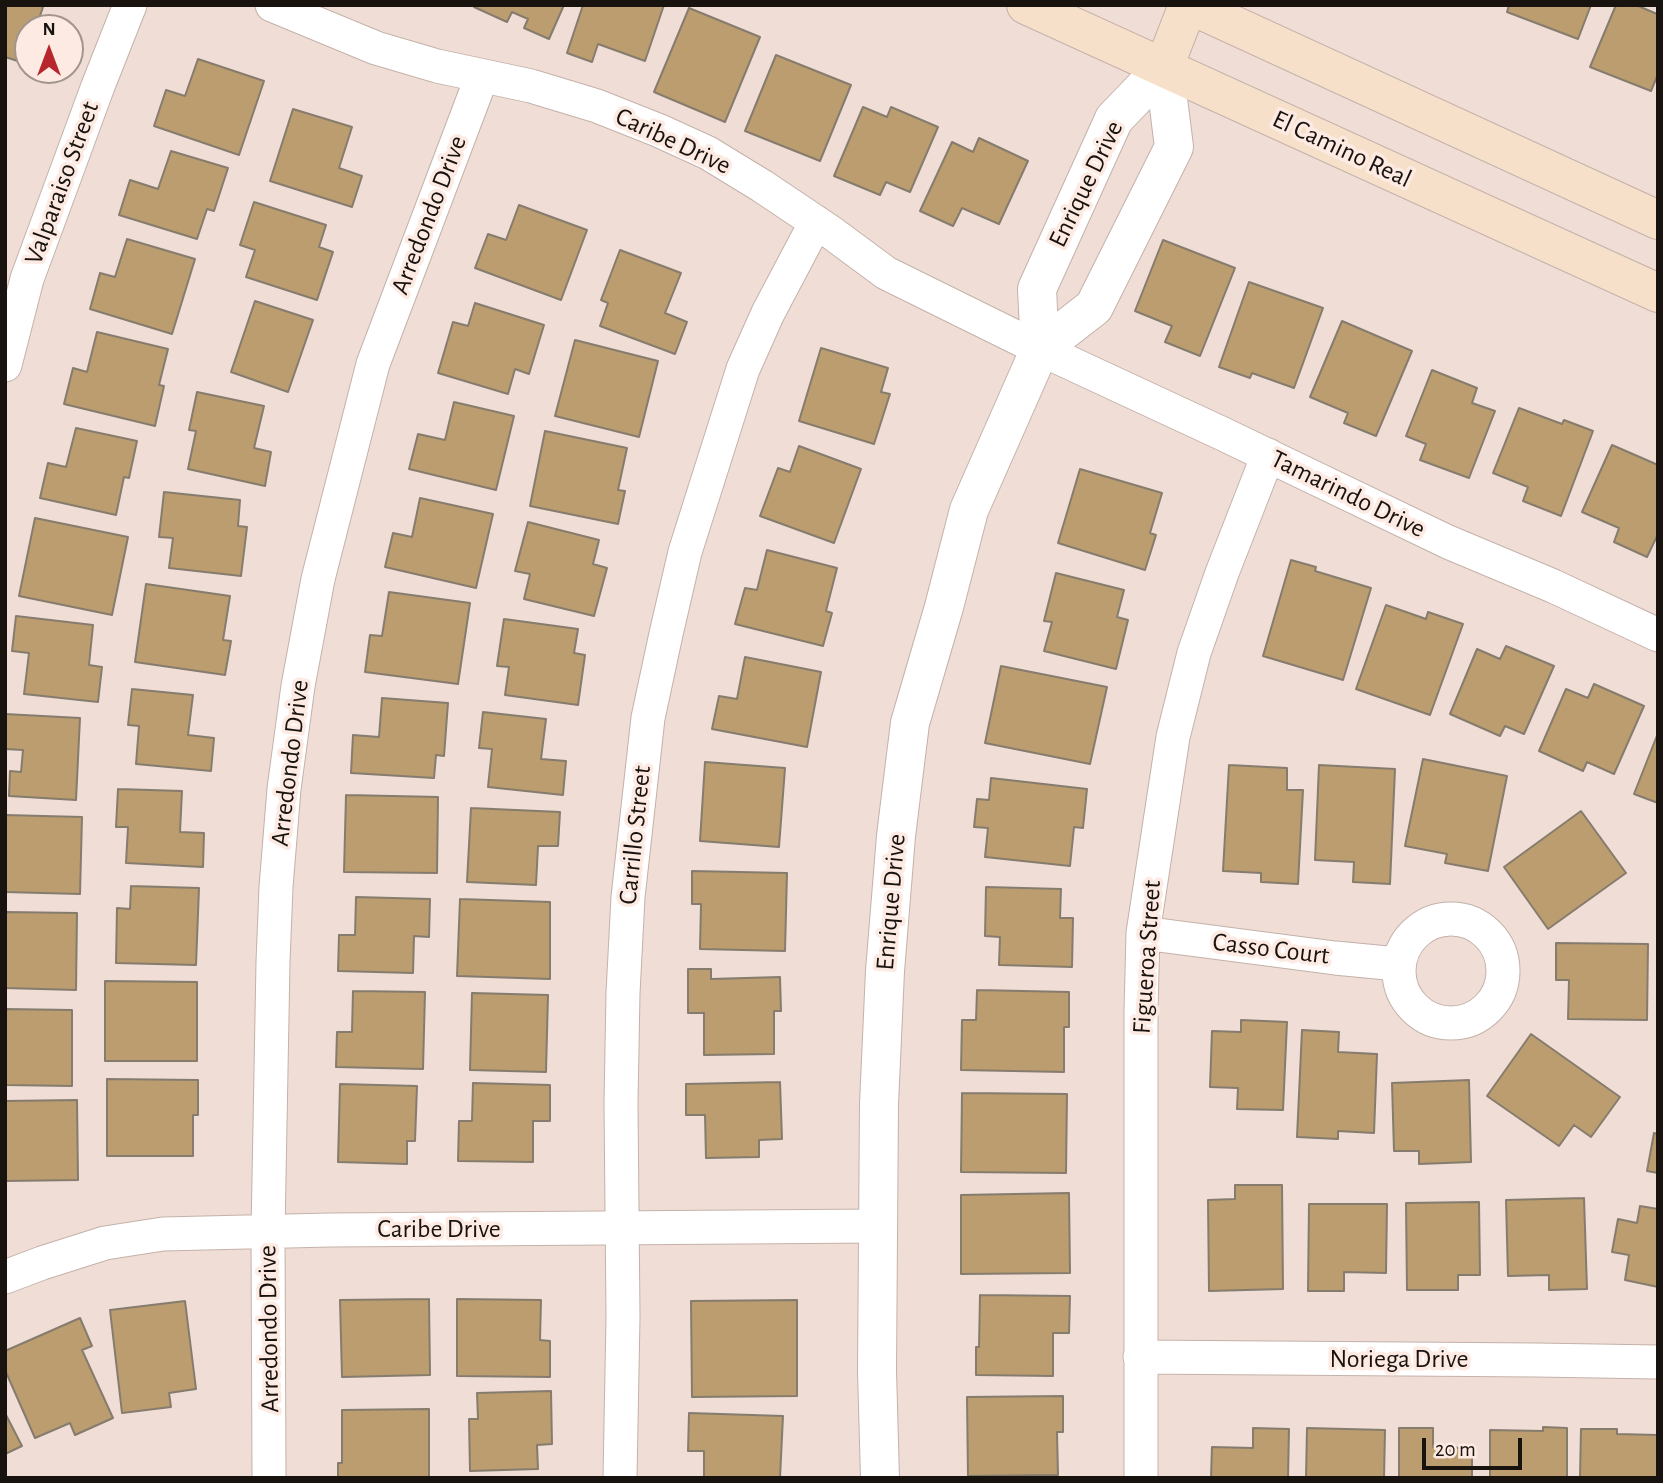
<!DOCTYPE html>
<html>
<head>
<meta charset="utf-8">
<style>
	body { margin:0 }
	#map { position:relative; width:1663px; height:1483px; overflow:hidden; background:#f0ddd5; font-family:"Alegreya Sans",sans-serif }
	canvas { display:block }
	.frame { position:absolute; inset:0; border:7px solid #191310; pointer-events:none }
	.north { position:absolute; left:14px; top:14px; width:70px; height:70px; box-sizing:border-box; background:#fdeae2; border:2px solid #a2948e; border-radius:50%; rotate:0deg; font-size:19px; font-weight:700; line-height:28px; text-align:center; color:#191310 }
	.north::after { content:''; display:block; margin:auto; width:24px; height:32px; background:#b7262d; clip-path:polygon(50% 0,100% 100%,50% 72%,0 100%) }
	.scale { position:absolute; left:1422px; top:1438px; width:100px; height:32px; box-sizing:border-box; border:4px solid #191310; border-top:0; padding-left:9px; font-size:21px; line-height:24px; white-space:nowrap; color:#191310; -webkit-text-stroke:5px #fdeae2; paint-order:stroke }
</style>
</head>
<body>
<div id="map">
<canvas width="1663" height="1483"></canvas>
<div class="frame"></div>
<div class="north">N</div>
<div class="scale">20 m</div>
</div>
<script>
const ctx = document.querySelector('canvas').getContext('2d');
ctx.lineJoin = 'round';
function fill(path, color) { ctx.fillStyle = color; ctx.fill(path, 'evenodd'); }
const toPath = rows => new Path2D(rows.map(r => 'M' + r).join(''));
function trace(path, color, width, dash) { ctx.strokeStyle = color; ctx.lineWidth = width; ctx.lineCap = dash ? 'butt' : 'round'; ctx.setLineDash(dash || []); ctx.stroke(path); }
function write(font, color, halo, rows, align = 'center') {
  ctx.font = font + ' "Alegreya Sans",sans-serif'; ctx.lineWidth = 7; ctx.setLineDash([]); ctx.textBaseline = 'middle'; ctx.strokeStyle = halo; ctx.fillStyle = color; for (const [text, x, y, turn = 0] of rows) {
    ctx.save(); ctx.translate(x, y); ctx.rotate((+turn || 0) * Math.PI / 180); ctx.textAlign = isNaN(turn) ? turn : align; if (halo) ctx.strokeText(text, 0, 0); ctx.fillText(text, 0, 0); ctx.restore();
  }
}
const building = toPath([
	[5,5,39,5,43,7,36,28,28,28,28,52,24,63,5,57,5,5],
	[474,5,564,5,549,39,524,28,528,19,512,12,507,22,474,7,474,5],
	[583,5,664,5,645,61,598,44,592,62,567,53,583,5],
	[1509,5,1591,5,1578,39,1507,12,1509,5],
	[1616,5,1636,5,1657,14,1658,11,1658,74,1651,91,1590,67,1616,5],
	[689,8,760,37,725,122,654,92,689,8],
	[776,55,851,85,820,161,745,131,776,55],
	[198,59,264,81,239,155,154,126,166,90,185,96,198,59],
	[863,107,887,117,891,107,938,127,910,192,886,182,880,195,834,176,863,107],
	[293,109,352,127,339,168,362,176,352,207,270,181,293,109],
	[979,138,1028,161,999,224,962,208,953,226,920,211,952,142,973,152,979,138],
	[171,151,228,168,214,211,207,209,197,239,119,215,130,180,158,189,171,151],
	[254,202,326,225,319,247,333,252,317,300,246,277,255,250,240,245,254,202],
	[519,205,587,230,561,300,475,268,488,234,506,240,519,205],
	[127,239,195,259,172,334,90,309,100,273,115,277,127,239],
	[1163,240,1235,268,1200,356,1165,342,1172,326,1135,311,1163,240],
	[620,250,681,273,665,313,687,322,675,354,600,326,608,303,601,300,620,250],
	[1249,282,1323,308,1294,388,1252,373,1250,378,1219,367,1249,282],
	[255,301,313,320,288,392,231,372,255,301],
	[475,303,544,325,529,374,515,369,508,394,438,373,453,322,468,326,475,303],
	[1342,321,1412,351,1376,436,1344,423,1348,413,1310,397,1342,321],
	[97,332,168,349,159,385,164,386,155,426,64,404,73,368,87,372,97,332],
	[575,340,658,361,639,437,555,416,575,340],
	[821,348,888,368,881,392,890,394,874,444,799,421,821,348],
	[1432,370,1477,388,1472,403,1495,411,1469,478,1420,460,1426,444,1406,436,1432,370],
	[197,392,264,406,254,448,271,452,265,486,188,469,196,431,189,430,197,392],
	[454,402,514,416,496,490,409,469,418,434,445,440,454,402],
	[1519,408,1562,424,1564,420,1593,431,1561,516,1523,501,1528,487,1493,473,1519,408],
	[76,428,137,441,129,478,124,477,116,515,40,498,48,463,66,467,76,428],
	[545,431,627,448,618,490,625,491,618,524,530,506,545,431],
	[1612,445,1658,465,1658,534,1647,557,1614,542,1619,528,1582,512,1612,445],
	[799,446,861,469,834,543,760,516,778,468,790,472,799,446],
	[1080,469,1162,493,1150,533,1156,535,1145,570,1058,543,1080,469],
	[164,492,240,500,238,526,247,527,241,576,169,568,173,538,159,537,164,492],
	[420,498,493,514,476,588,385,567,393,533,412,537,420,498],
	[35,518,128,537,112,615,19,596,35,518],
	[528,522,599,540,593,564,607,568,594,616,524,599,530,574,515,571,528,522],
	[767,550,837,568,826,611,832,613,823,646,735,624,745,588,757,590,767,550],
	[1291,560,1316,567,1315,571,1371,588,1343,680,1263,656,1291,560],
	[1056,573,1124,590,1117,617,1128,620,1116,669,1044,651,1052,622,1044,621,1056,573],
	[146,584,230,596,223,640,231,641,225,675,135,662,146,584],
	[389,592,470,603,458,684,365,672,370,635,382,636,389,592],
	[1386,605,1426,619,1428,612,1463,624,1430,715,1356,689,1386,605],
	[16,616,93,625,89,665,102,667,98,702,24,694,29,653,12,651,16,616],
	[504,619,578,629,574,653,585,655,578,705,505,695,509,667,497,666,504,619],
	[1506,646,1554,666,1524,734,1505,726,1500,736,1450,714,1477,649,1500,659,1506,646],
	[745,657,821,672,807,747,712,729,719,696,737,699,745,657],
	[1001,666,1107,687,1090,764,985,743,1001,666],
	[1594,684,1644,706,1614,774,1587,762,1583,771,1539,751,1566,689,1588,698,1594,684],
	[132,689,193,695,188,735,214,738,211,771,136,764,139,726,128,725,132,689],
	[382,698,448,703,444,756,436,755,434,778,351,773,353,735,379,737,382,698],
	[483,712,546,719,541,759,566,761,563,795,488,787,492,749,479,748,483,712],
	[5,714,80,718,76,800,9,796,10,771,21,772,23,750,5,749,5,714],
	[1658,733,1658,803,1634,794,1658,733],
	[1423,759,1507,776,1488,871,1445,863,1447,854,1405,846,1423,759],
	[705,762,785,768,779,847,700,841,705,762],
	[1229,765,1287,768,1287,790,1303,790,1298,884,1261,882,1261,873,1223,871,1229,765],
	[1319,765,1395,769,1390,884,1353,882,1354,862,1315,860,1319,765],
	[991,778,1087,789,1083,828,1074,827,1070,866,985,857,988,828,974,827,977,799,989,800,991,778],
	[118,789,182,791,180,832,204,833,203,867,126,863,128,827,116,827,118,789],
	[346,795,438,797,437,873,344,872,346,795],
	[471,808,560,812,558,846,538,846,536,885,467,882,471,808],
	[1581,811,1626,873,1548,929,1504,867,1581,811],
	[5,815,82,817,80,894,5,892,5,815],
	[692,871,787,873,785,951,700,949,701,904,692,904,692,871],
	[131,886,199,888,196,965,116,963,117,908,130,909,131,886],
	[986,887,1061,889,1060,918,1073,918,1072,967,999,965,1000,937,985,936,986,887],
	[356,897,430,899,429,937,414,936,413,973,338,971,339,935,355,935,356,897],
	[460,899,550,902,550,979,457,976,460,899],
	[5,912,77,913,76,990,5,988,5,912],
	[1556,943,1648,944,1647,1020,1568,1019,1569,980,1556,980,1556,943],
	[688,969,711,969,711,979,780,977,781,1011,774,1011,774,1054,704,1055,704,1013,688,1013,688,969],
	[105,981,197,982,197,1061,105,1061,105,981],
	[977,990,1069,992,1069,1027,1064,1027,1064,1072,961,1070,962,1020,976,1020,977,990],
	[353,991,425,992,423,1069,336,1067,337,1032,352,1032,353,991],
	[472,993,548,995,546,1072,470,1070,472,993],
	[5,1009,72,1010,72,1086,5,1085,5,1009],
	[1241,1020,1287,1022,1283,1110,1237,1109,1238,1088,1210,1087,1212,1031,1241,1032,1241,1020],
	[1302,1030,1339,1032,1338,1052,1377,1054,1374,1133,1338,1131,1338,1139,1297,1137,1302,1030],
	[1531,1034,1620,1097,1591,1137,1574,1125,1559,1146,1487,1096,1531,1034],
	[107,1079,198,1080,198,1115,193,1115,193,1156,107,1156,107,1079],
	[1469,1080,1471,1162,1419,1164,1419,1151,1394,1151,1392,1083,1469,1080],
	[780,1082,782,1139,759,1140,759,1157,706,1158,705,1115,686,1115,686,1084,780,1082],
	[473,1083,550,1085,550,1121,533,1121,533,1162,458,1161,459,1121,472,1121,473,1083],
	[340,1084,417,1086,415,1141,407,1141,407,1164,338,1162,340,1084],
	[962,1093,1067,1094,1066,1173,961,1172,962,1093],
	[77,1100,78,1180,5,1181,5,1101,77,1100],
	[1654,1133,1658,1134,1658,1173,1647,1171,1654,1133],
	[1235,1185,1282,1185,1283,1289,1209,1291,1208,1200,1235,1199,1235,1185],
	[1069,1193,1070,1273,961,1274,961,1195,1069,1193],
	[1584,1198,1587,1289,1549,1290,1549,1275,1508,1276,1506,1200,1584,1198],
	[1479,1202,1480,1275,1458,1275,1458,1290,1407,1290,1406,1203,1479,1202],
	[1309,1204,1387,1204,1386,1273,1344,1272,1344,1291,1308,1291,1309,1204],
	[1640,1206,1658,1209,1658,1287,1625,1280,1629,1255,1612,1252,1618,1219,1637,1223,1640,1206],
	[980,1295,1070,1296,1069,1333,1053,1333,1053,1376,976,1375,976,1347,979,1347,980,1295],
	[429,1299,430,1375,342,1377,340,1300,429,1299],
	[457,1299,541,1300,540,1340,550,1341,550,1377,457,1376,457,1299],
	[797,1300,797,1396,692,1397,691,1301,797,1300],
	[185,1301,196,1389,169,1393,171,1407,122,1413,110,1310,185,1301],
	[80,1318,92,1346,82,1350,113,1418,75,1435,70,1423,35,1438,5,1370,5,1351,80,1318],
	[551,1391,552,1444,537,1445,538,1469,470,1471,469,1419,478,1419,477,1393,551,1391],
	[1063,1396,1063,1432,1057,1432,1058,1475,968,1476,967,1397,1063,1396],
	[429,1409,429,1478,338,1478,338,1463,342,1463,342,1410,429,1409],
	[5,1413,22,1446,5,1454,5,1413],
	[689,1413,783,1416,780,1478,704,1478,704,1451,688,1451,689,1413],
	[1543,1427,1567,1428,1567,1478,1490,1478,1490,1430,1543,1431,1543,1427],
	[1253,1428,1289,1429,1288,1478,1211,1478,1212,1447,1253,1448,1253,1428],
	[1307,1428,1385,1430,1384,1478,1306,1478,1307,1428],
	[1399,1428,1433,1428,1433,1447,1472,1448,1472,1478,1399,1478,1399,1428],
	[1581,1429,1617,1429,1617,1434,1658,1435,1658,1478,1580,1478,1581,1429]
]);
const minor = toPath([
	[272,5,376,48,437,66,531,86,597,106,660,131,708,153,762,186,832,233,886,273,1040,349,1221,433,1448,542,1553,586,1658,635],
	[5,365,27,279,98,86,130,5],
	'1399 971a52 52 0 1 1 104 0a52 52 0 1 1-104 0Z',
	[1143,933,1335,958,1398,964],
	[5,1277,42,1263,105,1243,163,1234,330,1230,878,1226],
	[1140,1357,1536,1360,1658,1362],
	[269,1478,268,1232,273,962,276,887,284,789,298,686,318,579,373,364,482,76],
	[620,1478,623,1317,621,1103,623,993,628,897,648,718,666,634,685,552,743,369,768,313,816,222],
	[1141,1478,1141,1011,1143,933,1173,737,1194,653,1222,573,1268,455]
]);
const tertiary = toPath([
	[1040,349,1094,307,1174,147,1164,67],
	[880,1478,877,1371,879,1104,885,971,896,836,910,723,944,607,969,510,1040,349,1037,289,1114,119,1164,67]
]);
const secondary = toPath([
	[1026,5,1658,293],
	[1190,5,1658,220],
	[1164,67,1188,5]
]);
const streetNames = [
	["Caribe Drive",673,141,25],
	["El Camino Real",1342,149,25],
	["Valparaiso Street",62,183,-70],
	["Enrique Drive",1086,184,-64],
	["Arredondo Drive",429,215,-69],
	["Tamarindo Drive",1348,494,26],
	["Arredondo Drive",290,763,-83],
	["Carrillo Street",635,835,-84],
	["Enrique Drive",891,902,-85],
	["Casso Court",1271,949,7],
	["Figueroa Street",1147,957,-86],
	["Caribe Drive",439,1229],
	["Arredondo Drive",269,1329,-91],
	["Noriega Drive",1399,1359]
];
fill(building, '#bb9d6f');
trace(building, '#867c6e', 2);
trace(minor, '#c4b2aa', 35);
trace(tertiary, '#c4b2aa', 40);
trace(secondary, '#c4b2aa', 40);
trace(minor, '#fff', 33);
trace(tertiary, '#fff', 38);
trace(secondary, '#f7e0ca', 38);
write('26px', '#191310', '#fdeae2', streetNames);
</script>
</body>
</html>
